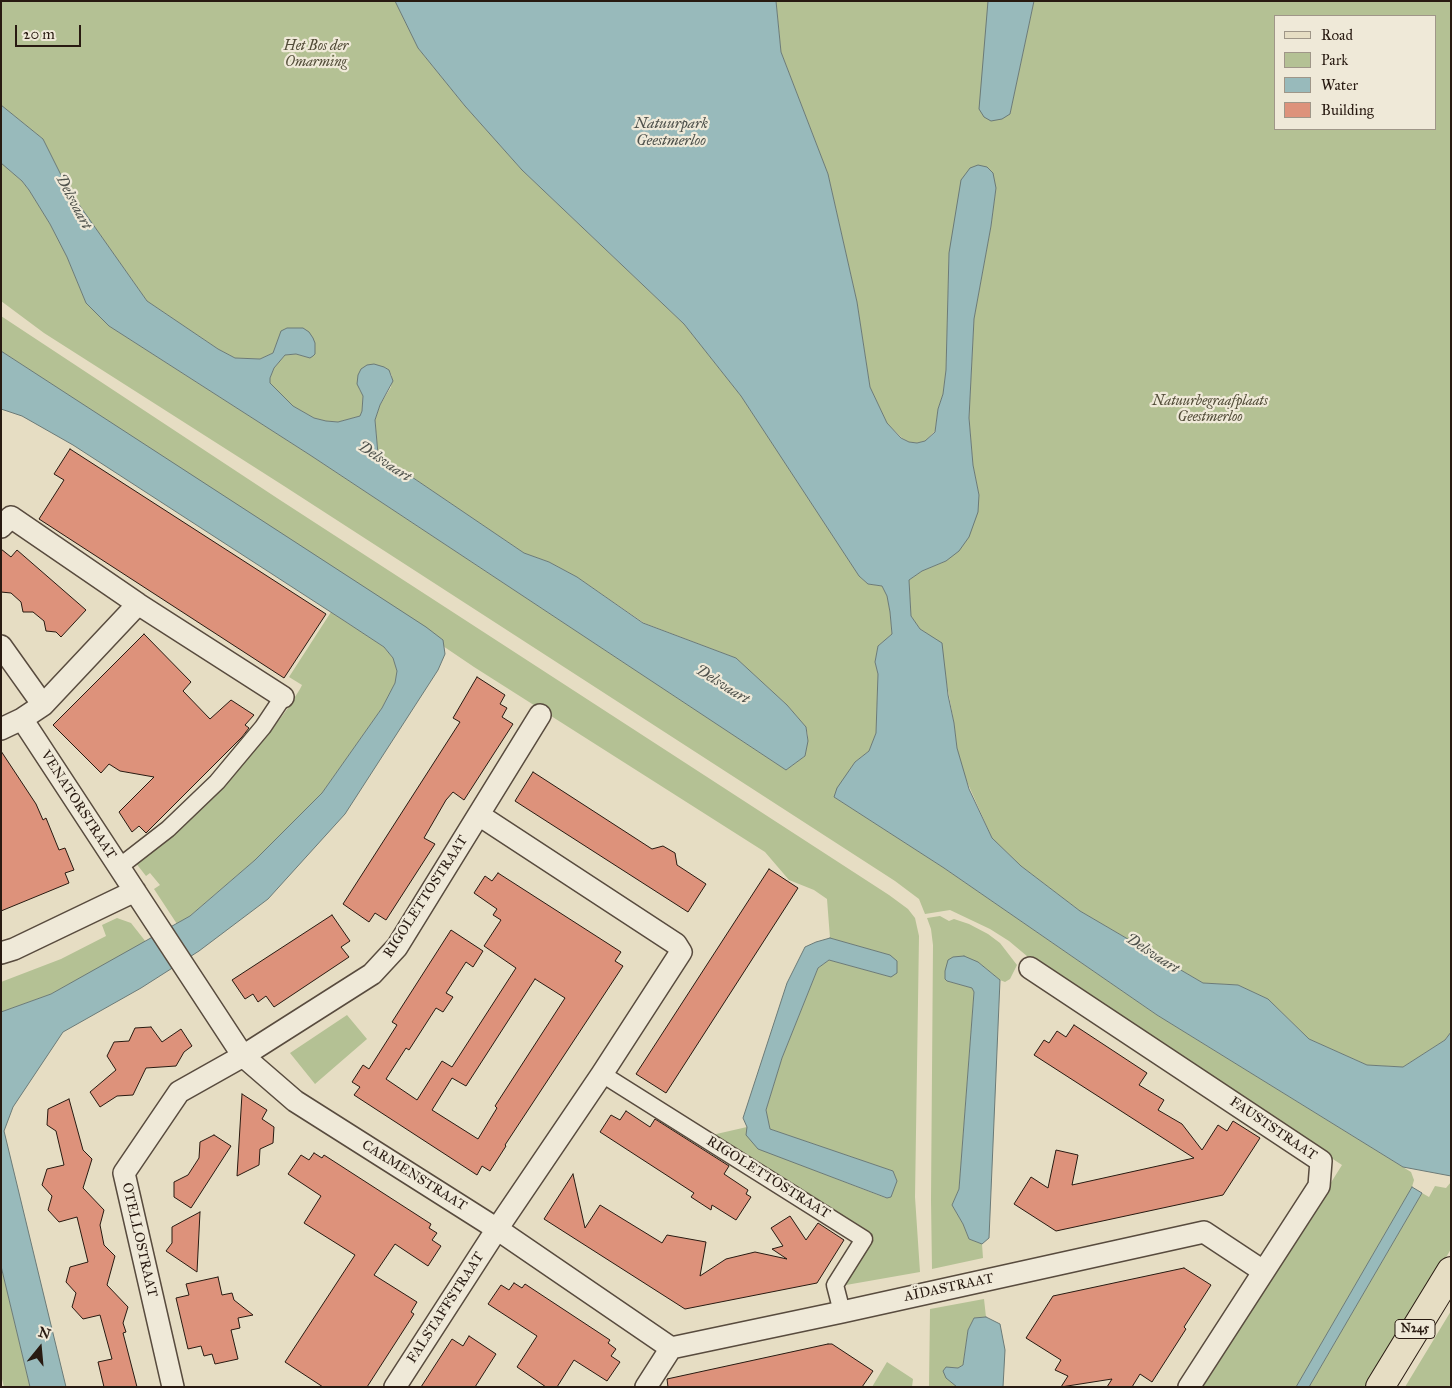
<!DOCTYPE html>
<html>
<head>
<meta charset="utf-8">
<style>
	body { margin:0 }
	#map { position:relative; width:1452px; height:1388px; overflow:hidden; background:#e6ddc3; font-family:"IM FELL Great Primer",serif }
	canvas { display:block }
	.frame { position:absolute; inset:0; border:2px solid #281a11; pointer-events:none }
	.legend { position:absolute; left:1274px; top:15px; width:162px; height:115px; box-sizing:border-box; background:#efe9d8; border:1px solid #9f9688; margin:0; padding:6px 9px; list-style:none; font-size:15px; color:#281a11 }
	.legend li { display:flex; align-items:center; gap:10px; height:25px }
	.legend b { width:25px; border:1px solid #9f9688 }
	.north { position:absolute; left:15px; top:1323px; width:50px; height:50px; -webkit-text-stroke:4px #efe9d8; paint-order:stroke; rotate:17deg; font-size:14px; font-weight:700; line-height:20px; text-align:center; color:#281a11 }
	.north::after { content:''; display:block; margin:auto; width:18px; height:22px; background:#281a11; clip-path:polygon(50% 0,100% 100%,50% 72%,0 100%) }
	.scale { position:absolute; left:15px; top:25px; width:66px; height:22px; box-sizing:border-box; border:2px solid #281a11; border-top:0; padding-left:6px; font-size:15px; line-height:18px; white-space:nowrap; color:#281a11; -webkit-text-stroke:4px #efe9d8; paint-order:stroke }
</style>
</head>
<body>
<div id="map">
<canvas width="1452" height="1388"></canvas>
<div class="frame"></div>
<ul class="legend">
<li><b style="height:6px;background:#e6ddc3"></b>Road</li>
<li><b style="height:14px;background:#b4c194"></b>Park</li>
<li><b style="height:14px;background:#98babb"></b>Water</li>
<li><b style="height:14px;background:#dd927b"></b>Building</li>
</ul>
<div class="north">N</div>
<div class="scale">20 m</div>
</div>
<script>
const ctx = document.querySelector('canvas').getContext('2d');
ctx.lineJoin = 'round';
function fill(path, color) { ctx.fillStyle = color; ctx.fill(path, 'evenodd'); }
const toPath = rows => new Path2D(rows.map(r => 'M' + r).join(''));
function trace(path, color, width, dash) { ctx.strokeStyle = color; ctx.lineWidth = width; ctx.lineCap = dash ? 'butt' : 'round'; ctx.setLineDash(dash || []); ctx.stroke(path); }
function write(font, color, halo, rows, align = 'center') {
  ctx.font = font + ' "IM FELL Great Primer",serif'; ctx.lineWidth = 4.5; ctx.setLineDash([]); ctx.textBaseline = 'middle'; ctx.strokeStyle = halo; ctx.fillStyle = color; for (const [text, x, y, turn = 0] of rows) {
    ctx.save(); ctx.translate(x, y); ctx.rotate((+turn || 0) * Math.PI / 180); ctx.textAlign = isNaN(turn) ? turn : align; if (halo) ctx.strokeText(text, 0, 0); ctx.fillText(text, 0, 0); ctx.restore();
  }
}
const green = toPath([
	[1,1,395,1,418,48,465,106,522,170,684,324,741,396,859,576,868,584,882,586,887,596,890,612,892,634,878,646,875,662,878,674,876,733,869,751,855,762,834,797,944,868,1157,1015,1411,1172,1414,1180,1412,1187,1296,1387,1203,1387,1342,1165,1040,967,1009,941,990,929,950,910,925,914,919,899,895,881,284,486,44,333,1,301,1,163,22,181,29,190,50,224,67,257,86,303,109,326,310,455,786,770,805,756,808,736,806,727,787,705,736,658,644,623,577,577,549,562,524,553,378,454,375,420,380,405,391,387,392,376,389,370,384,367,359,389,363,395,362,411,360,416,338,422,326,421,314,418,293,406,270,383,270,378,274,368,285,355,296,354,310,358,287,328,281,332,273,353,260,359,235,358,218,349,147,301,68,189,43,139,1,105],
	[776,1,988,1,1010,114,1034,1,1451,1,1451,1032,1445,1040,1403,1067,1367,1065,1309,1039,1268,999,1238,985,1203,983,1080,911,1021,866,992,838,964,775,957,748,954,723,945,674,929,635,920,629,911,616,909,580,922,571,946,561,979,495,973,465,969,418,974,319,991,226,996,188,949,253,946,370,943,394,938,409,935,431,925,441,917,443,909,442,902,438,887,423,870,387,857,302,828,174,781,52],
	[1276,16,1436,16,1436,129,1276,129],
	[1,316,280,500,889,895,908,909,915,918,919,936,915,1197,920,1272,846,1285,843,1284,870,1238,712,1135,747,1127,759,1149,886,1198,891,1197,897,1181,893,1171,770,1129,766,1110,782,1058,818,968,829,960,891,977,890,955,830,938,827,899,814,890,789,880,765,852,474,667,443,646,443,640,1,351],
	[331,612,384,647,393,658,397,671,395,683,382,708,322,793,255,860,190,916,177,924,154,889,160,885,150,873,146,876,135,862,234,772,265,739,288,708,300,689,302,685,289,677],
	[940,916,949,921,954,919,969,924,988,934,1000,943,1017,965,1010,979,1005,982,1000,980,978,962,947,981,972,988,974,992,959,1189,952,1205,963,1224,969,1239,982,1244,983,1258,932,1269,931,1200,933,945,931,929,927,918],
	[117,918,131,923,146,942,51,994,1,1012,1,982,61,959,106,936,102,925],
	[347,1015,367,1039,315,1084,290,1053],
	[1451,1182,1451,1249,1369,1387,1309,1387,1422,1193,1429,1197,1435,1186,1446,1188],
	[1,1266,30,1387,4,1387,1,1375],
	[984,1299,986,1317,974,1318,968,1330,963,1365,958,1368,951,1367,952,1382,957,1387,929,1387,930,1309],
	[1451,1311,1451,1384,1449,1387,1405,1387],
	[887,1362,913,1379,912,1387,872,1387]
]);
const water = toPath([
	[395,1,776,1,781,52,828,174,857,302,870,387,887,423,901,438,909,442,917,443,925,441,935,432,938,409,943,394,946,370,949,253,961,180,970,168,978,165,987,167,993,173,996,188,991,226,974,319,969,418,973,465,979,495,978,512,969,537,959,551,946,561,922,571,909,580,911,616,920,629,942,643,948,695,954,723,957,748,969,789,992,838,1021,866,1080,911,1203,983,1238,985,1268,999,1309,1039,1367,1065,1403,1067,1445,1040,1451,1032,1451,1176,1403,1167,1157,1015,944,868,834,797,837,788,855,762,869,751,876,733,878,674,875,662,878,646,892,634,890,612,887,596,882,586,868,584,859,576,741,396,684,324,522,170,465,106,418,48,395,1],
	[988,1,1034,1,1010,114,1002,119,991,121,984,117,979,109,988,1],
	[1,105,43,139,68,189,147,301,218,349,235,358,260,359,273,353,281,331,287,328,303,328,309,332,313,338,315,343,315,354,313,356,310,358,296,354,285,355,274,368,270,378,270,383,293,406,314,418,326,421,338,422,360,416,362,411,363,396,357,384,358,375,361,369,367,365,374,364,384,367,389,370,393,381,380,405,375,420,378,454,524,553,549,562,577,577,643,623,736,658,787,705,806,727,808,741,805,756,786,770,310,455,109,326,86,303,67,257,50,224,29,190,22,181,1,163,1,105],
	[1,351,426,627,443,640,445,654,438,670,345,814,268,899,199,951,141,988,63,1032,13,1107,4,1131,66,1387,30,1387,1,1266,1,1012,51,994,190,916,255,860,322,793,382,708,395,683,397,671,393,658,384,647,343,620,73,445,22,416,1,409,1,351],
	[830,938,890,955,897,961,897,973,891,977,829,960,818,968,782,1058,766,1110,770,1129,893,1171,897,1181,891,1197,887,1198,758,1149,746,1135,747,1127,743,1118,787,983,805,947,816,942,830,938],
	[964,956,978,962,1000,980,989,1238,982,1244,969,1239,963,1224,952,1205,959,1189,974,992,972,988,947,981,945,979,945,971,948,960,953,957,964,956],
	[1412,1187,1422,1193,1309,1387,1296,1387,1412,1187],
	[986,1317,1000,1324,1005,1350,1003,1387,957,1387,946,1378,943,1371,946,1367,958,1368,963,1365,968,1330,974,1318,986,1317]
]);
const building = toPath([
	[70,449,326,614,284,678,39,519,64,480,54,474,70,449],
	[1,549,11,557,17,550,86,610,61,637,56,632,46,631,44,621,33,612,23,612,21,602,11,593,1,592,1,549],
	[144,634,191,682,183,691,210,719,231,700,254,715,245,725,249,728,242,737,146,833,139,826,132,832,119,812,154,777,120,771,109,764,101,773,53,725,144,634],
	[477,677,505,695,500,704,507,708,502,717,513,724,464,800,453,792,446,800,424,838,435,844,386,920,375,913,369,922,343,904,460,722,453,718,477,677],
	[1,751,36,804,43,820,46,818,59,850,65,848,74,870,65,873,69,883,1,911,1,751],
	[533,772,652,849,663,846,675,853,677,865,706,884,688,912,515,801,533,772],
	[769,869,798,888,666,1093,636,1074,769,869],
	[498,873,621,952,615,961,623,966,505,1145,506,1146,490,1171,482,1166,477,1175,354,1095,360,1087,352,1082,363,1065,369,1069,397,1025,392,1022,451,930,483,951,473,967,466,962,446,993,453,997,443,1012,436,1008,409,1050,406,1048,386,1079,417,1100,442,1061,452,1067,516,968,484,946,501,920,493,915,497,909,474,893,485,876,492,881,498,873],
	[535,979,565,998,495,1106,497,1108,478,1139,432,1110,452,1078,466,1086,535,979],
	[332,915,350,941,341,947,349,957,274,1007,266,996,258,1002,253,994,245,999,232,980,332,915],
	[1074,1025,1147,1073,1139,1085,1164,1100,1158,1110,1182,1124,1202,1150,1218,1125,1227,1131,1233,1121,1260,1138,1223,1195,1056,1231,1014,1204,1031,1177,1048,1188,1056,1150,1078,1155,1072,1185,1194,1158,1034,1055,1044,1040,1049,1043,1057,1031,1066,1037,1074,1025],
	[151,1027,162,1042,181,1029,192,1046,184,1052,176,1066,146,1068,133,1095,117,1096,100,1107,90,1092,116,1070,107,1056,114,1042,129,1041,135,1028,151,1027],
	[242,1094,267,1110,262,1119,274,1127,273,1143,260,1149,259,1165,237,1176,242,1094],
	[69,1099,83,1150,92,1159,83,1188,104,1210,100,1225,104,1245,115,1256,107,1285,128,1307,123,1323,126,1332,123,1333,137,1387,104,1387,98,1362,112,1359,100,1315,83,1319,72,1307,76,1293,66,1282,70,1267,88,1262,77,1217,59,1222,48,1210,52,1196,42,1185,47,1169,64,1165,56,1131,47,1125,48,1109,69,1099],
	[626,1111,650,1127,655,1119,729,1166,724,1174,748,1190,746,1194,751,1197,736,1220,712,1205,711,1210,691,1197,694,1193,600,1132,611,1115,620,1120,626,1111],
	[214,1135,231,1146,191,1208,174,1197,174,1182,188,1175,199,1158,200,1142,214,1135],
	[314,1153,322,1158,324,1155,431,1224,429,1228,437,1233,432,1240,441,1246,428,1266,395,1244,374,1275,417,1302,411,1312,414,1314,367,1387,323,1387,285,1362,355,1255,304,1223,321,1196,288,1174,301,1155,309,1160,314,1153],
	[573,1174,585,1228,600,1205,662,1243,667,1235,706,1242,700,1276,726,1259,755,1252,787,1259,772,1249,783,1246,771,1228,790,1216,806,1240,818,1223,844,1240,817,1283,685,1309,544,1219,573,1174],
	[200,1212,197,1272,166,1251,172,1243,172,1227,200,1212],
	[1184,1268,1211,1285,1184,1327,1186,1329,1152,1382,1140,1374,1132,1387,1107,1387,1112,1379,1061,1387,1068,1376,1055,1370,1061,1360,1026,1338,1053,1296,1184,1268],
	[218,1277,222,1295,232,1293,234,1300,253,1315,238,1318,240,1328,231,1330,238,1359,215,1364,212,1354,204,1356,201,1346,188,1349,176,1298,189,1295,186,1284,218,1277],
	[514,1283,522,1288,525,1284,610,1340,608,1343,616,1349,611,1356,620,1362,607,1381,574,1360,557,1387,546,1387,517,1367,537,1336,488,1304,501,1285,509,1290,514,1283],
	[469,1336,496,1354,475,1387,421,1387,452,1339,463,1346,469,1336],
	[828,1344,832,1344,873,1371,862,1387,668,1387,667,1379,828,1344]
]);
const pedestrian = toPath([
	[119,867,168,829,217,782,263,727,283,697],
	[602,1074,864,1239,835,1285,842,1312]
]);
const minor = toPath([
	[1,527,11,517,138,604,283,697],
	[1,646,43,705],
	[22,719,243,1056,295,1101,497,1229,671,1348],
	[1,729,22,719,43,705,138,604],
	[1,953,14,949,135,891],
	[1030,968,1321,1161,1319,1186,1189,1387],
	[173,1387,124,1173,179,1092,243,1056,372,974,397,947,540,715],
	[395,1387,497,1229,602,1074,681,952,676,944,479,815],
	[646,1387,671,1348,842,1312,1204,1232,1263,1271]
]);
const primary = toPath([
	[1380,1387,1451,1271]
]);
const shields = [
	[1415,1329,40]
];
const shieldNames = [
	["N245",1415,1329]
];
const parkNames = [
	["Het Bos der",316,47],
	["Omarming",316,63],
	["Natuurbegraafplaats",1210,402],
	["Geestmerloo",1210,418]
];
const streetNames = [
	["VENATORSTRAAT",78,805,57],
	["RIGOLETTOSTRAAT",426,897,-57],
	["FAUSTSTRAAT",1273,1129,34],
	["CARMENSTRAAT",414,1176,32],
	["RIGOLETTOSTRAAT",768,1178,32],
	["OTELLOSTRAAT",139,1240,77],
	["AÏDASTRAAT",949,1288,-12],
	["FALSTAFFSTRAAT",446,1308,-57]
];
const waterNames = [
	["Natuurpark",671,124],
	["Geestmerloo",671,141],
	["Delsvaart",73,202,62],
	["Delsvaart",384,462,34],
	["Delsvaart",722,685,32],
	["Delsvaart",1152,954,33]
];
fill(green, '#b4c194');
fill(water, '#98babb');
trace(water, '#6b7a77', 1);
fill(building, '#dd927b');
trace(building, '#281a11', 1);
trace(pedestrian, '#584b3e', 19);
trace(minor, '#584b3e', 24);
trace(primary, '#281a11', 30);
trace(pedestrian, '#efe9d8', 16);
trace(minor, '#efe9d8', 21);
trace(primary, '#e6ddc3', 28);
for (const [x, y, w] of shields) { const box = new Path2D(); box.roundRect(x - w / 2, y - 9.5, w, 19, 4); ctx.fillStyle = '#efe9d8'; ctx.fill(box); trace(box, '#281a11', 1); }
write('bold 12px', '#281a11', null, shieldNames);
write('italic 14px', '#524c38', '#efe9d8', parkNames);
write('14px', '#281a11', '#efe9d8', streetNames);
write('italic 15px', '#4f524c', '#efe9d8', waterNames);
</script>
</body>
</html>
